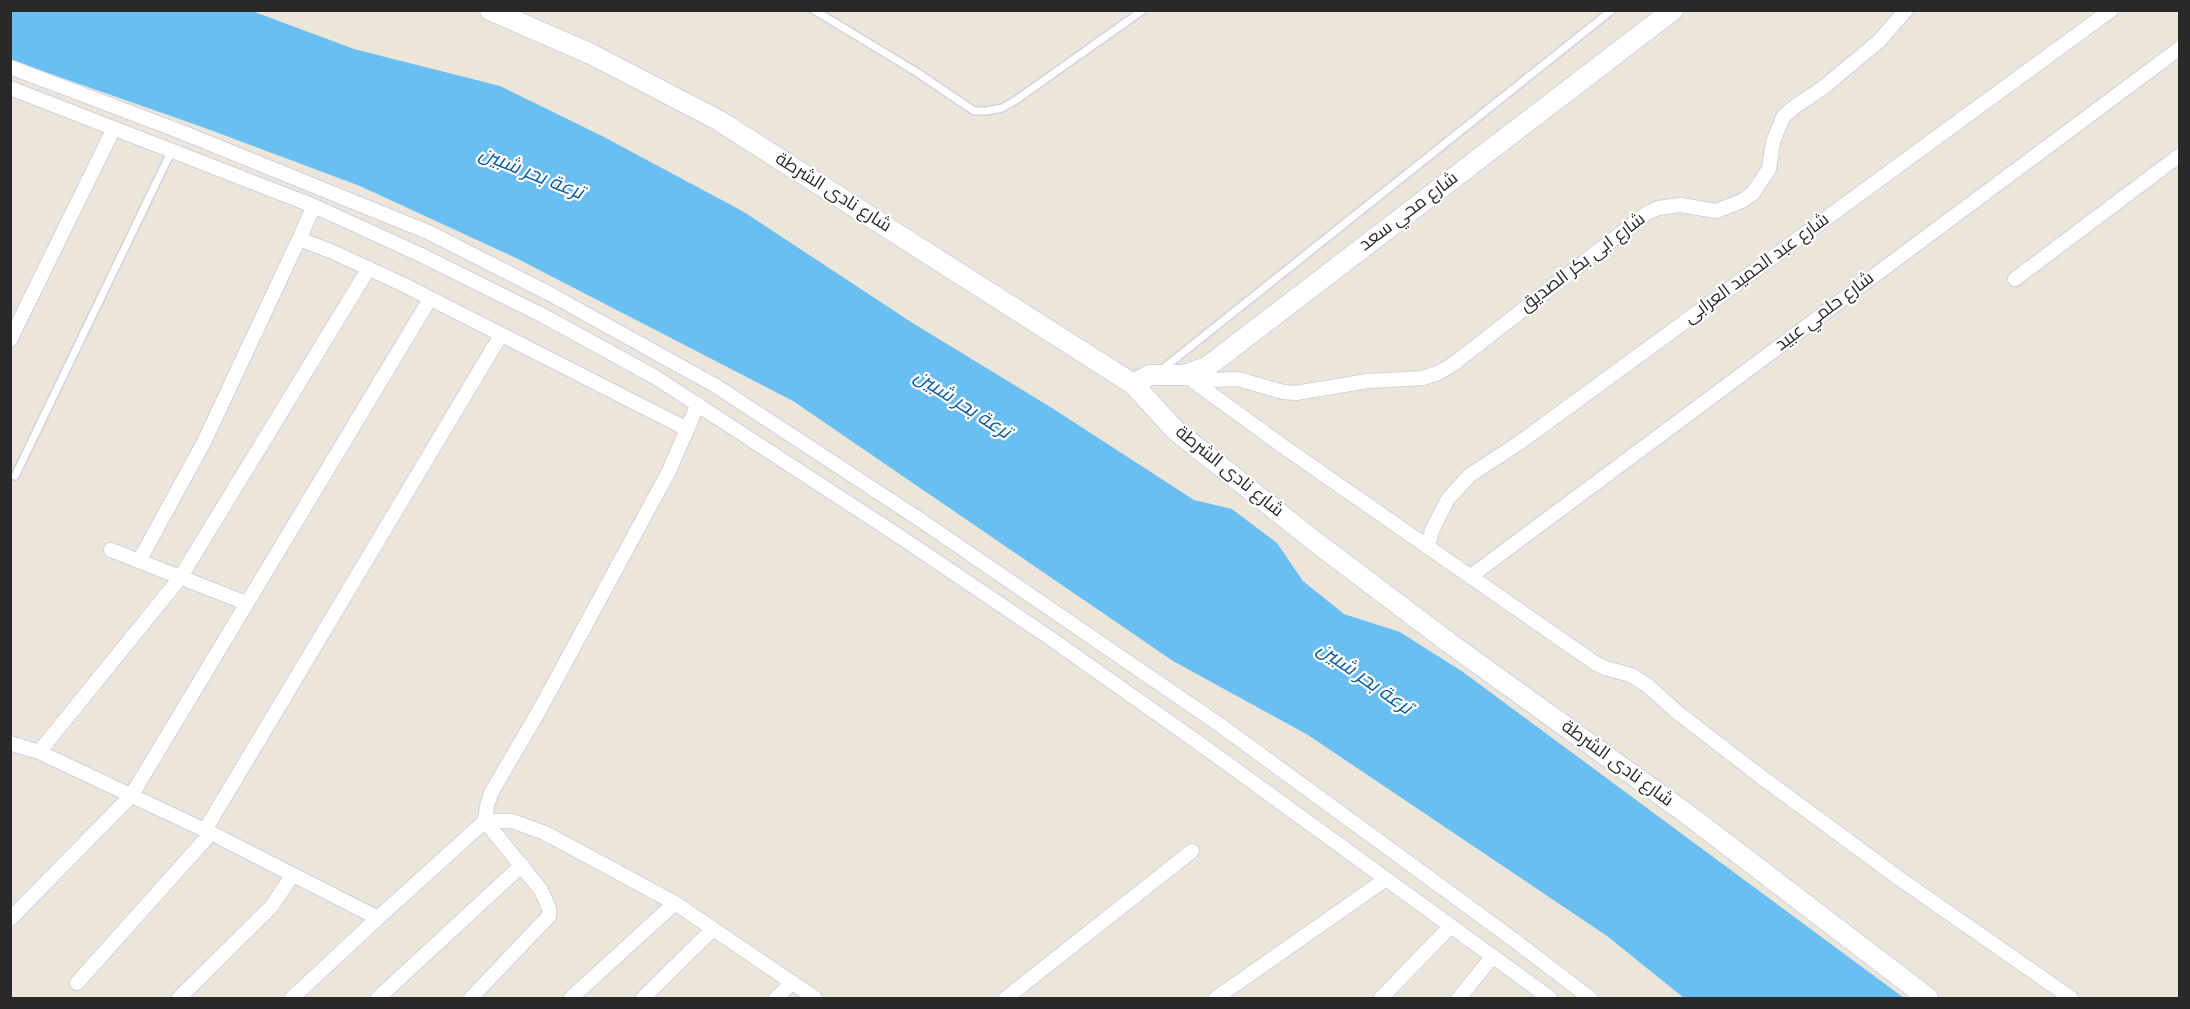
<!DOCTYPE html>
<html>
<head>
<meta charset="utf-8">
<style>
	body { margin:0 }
	#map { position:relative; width:2190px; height:1009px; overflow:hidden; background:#ece6da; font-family:Roboto,sans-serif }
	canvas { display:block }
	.frame { position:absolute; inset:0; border:12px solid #292929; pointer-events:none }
</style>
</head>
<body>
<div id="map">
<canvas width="2190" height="1009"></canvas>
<div class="frame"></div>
</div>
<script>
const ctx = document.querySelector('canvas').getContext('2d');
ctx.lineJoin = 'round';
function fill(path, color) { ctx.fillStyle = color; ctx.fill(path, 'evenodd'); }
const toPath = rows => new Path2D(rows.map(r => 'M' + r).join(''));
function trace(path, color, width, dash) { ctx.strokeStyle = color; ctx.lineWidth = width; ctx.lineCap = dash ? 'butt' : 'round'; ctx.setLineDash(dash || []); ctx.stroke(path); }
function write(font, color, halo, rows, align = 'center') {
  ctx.font = font + ' Roboto,Cairo,sans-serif'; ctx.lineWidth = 4.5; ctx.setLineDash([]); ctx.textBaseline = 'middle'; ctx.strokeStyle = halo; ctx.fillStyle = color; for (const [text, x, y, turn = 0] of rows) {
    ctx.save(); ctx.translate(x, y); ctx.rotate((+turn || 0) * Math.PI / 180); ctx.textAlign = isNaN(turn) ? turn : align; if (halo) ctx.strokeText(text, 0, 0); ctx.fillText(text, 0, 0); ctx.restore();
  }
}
const water = toPath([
	[11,10,252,11,354,49,500,86,604,137,744,212,911,322,1052,408,1194,500,1232,509,1277,543,1303,581,1344,614,1400,632,1463,672,1904,998,1684,998,1607,936,1308,735,1173,661,793,401,516,258,360,186,205,128,11,60]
]);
const lane = toPath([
	[814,10,918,73,974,111,987,111,1002,108,1016,100,1143,10],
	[1160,371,1612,10],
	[15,476,172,150]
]);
const street = toPath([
	[10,67,179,131,428,232,550,294,716,386,919,519,1220,725,1510,937,1590,998],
	[10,88,314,206,419,254,542,315,655,377,902,538,1050,638,1203,746,1550,998],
	[314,206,299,239,333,252,402,284,687,429],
	[2015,279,2180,155],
	[10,340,114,128],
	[1185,375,1284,447,1595,663,1605,668,1631,675,1647,685,1677,712,1756,773,1900,879,2071,998],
	[1188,376,1211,380,1238,379,1283,392,1296,393,1368,381,1423,378,1438,373,1452,365,1647,213,1658,208,1680,205,1716,211,1742,201,1753,193,1769,169,1773,142,1783,117,1793,108,1824,87,1879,41,1906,10],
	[1428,546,1432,530,1448,499,1470,475,1519,443,2111,10],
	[111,550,246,603],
	[139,561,204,442,299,239],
	[1471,576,2180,48],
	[10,743,39,752,211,833,378,918,292,998],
	[39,752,180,578,369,268],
	[205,830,501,335],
	[378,918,485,821,512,821,545,833,675,903,815,998],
	[10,919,131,796,430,299],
	[77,983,211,833],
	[179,998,271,907,292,876],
	[378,998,522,865],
	[471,998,549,916,549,908,541,890,485,821,487,806,491,793,539,711,669,471,698,404],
	[571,998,675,903],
	[643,998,713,929],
	[776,998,792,983],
	[1006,998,1192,851],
	[1216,998,1386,879],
	[1381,998,1451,926],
	[1459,998,1493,956]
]);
const secondary = toPath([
	[490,10,591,54,718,120,1133,384,1176,431,1313,540,1448,642,1687,814,1928,998],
	[1133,384,1150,375,1185,375,1207,367,1673,10]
]);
const streetNames = [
	["شارع نادى الشرطة",833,193,32],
	["شارع محي سعد",1409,212,-37],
	["شارع ابى بكر الصديق",1583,263,-37],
	["شارع عبد الحميد العرابى",1757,269,-36],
	["شارع حلمي عبيد",1825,312,-37],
	["شارع نادى الشرطة",1229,472,39],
	["شارع نادى الشرطة",1617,764,36]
];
const waterNames = [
	["ترعة بحر شبين",531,174,22],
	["ترعة بحر شبين",962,405,33],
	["ترعة بحر شبين",1364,679,35]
];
fill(water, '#6abff2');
trace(lane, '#d0d1e3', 10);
trace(street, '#d0d1e3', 16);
trace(secondary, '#d0d1e3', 22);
trace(lane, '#fff', 7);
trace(street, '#fff', 14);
trace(secondary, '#fff', 20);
write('18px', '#292929', '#fff', streetNames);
write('italic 20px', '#0a5a9d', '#fff', waterNames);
</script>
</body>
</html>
